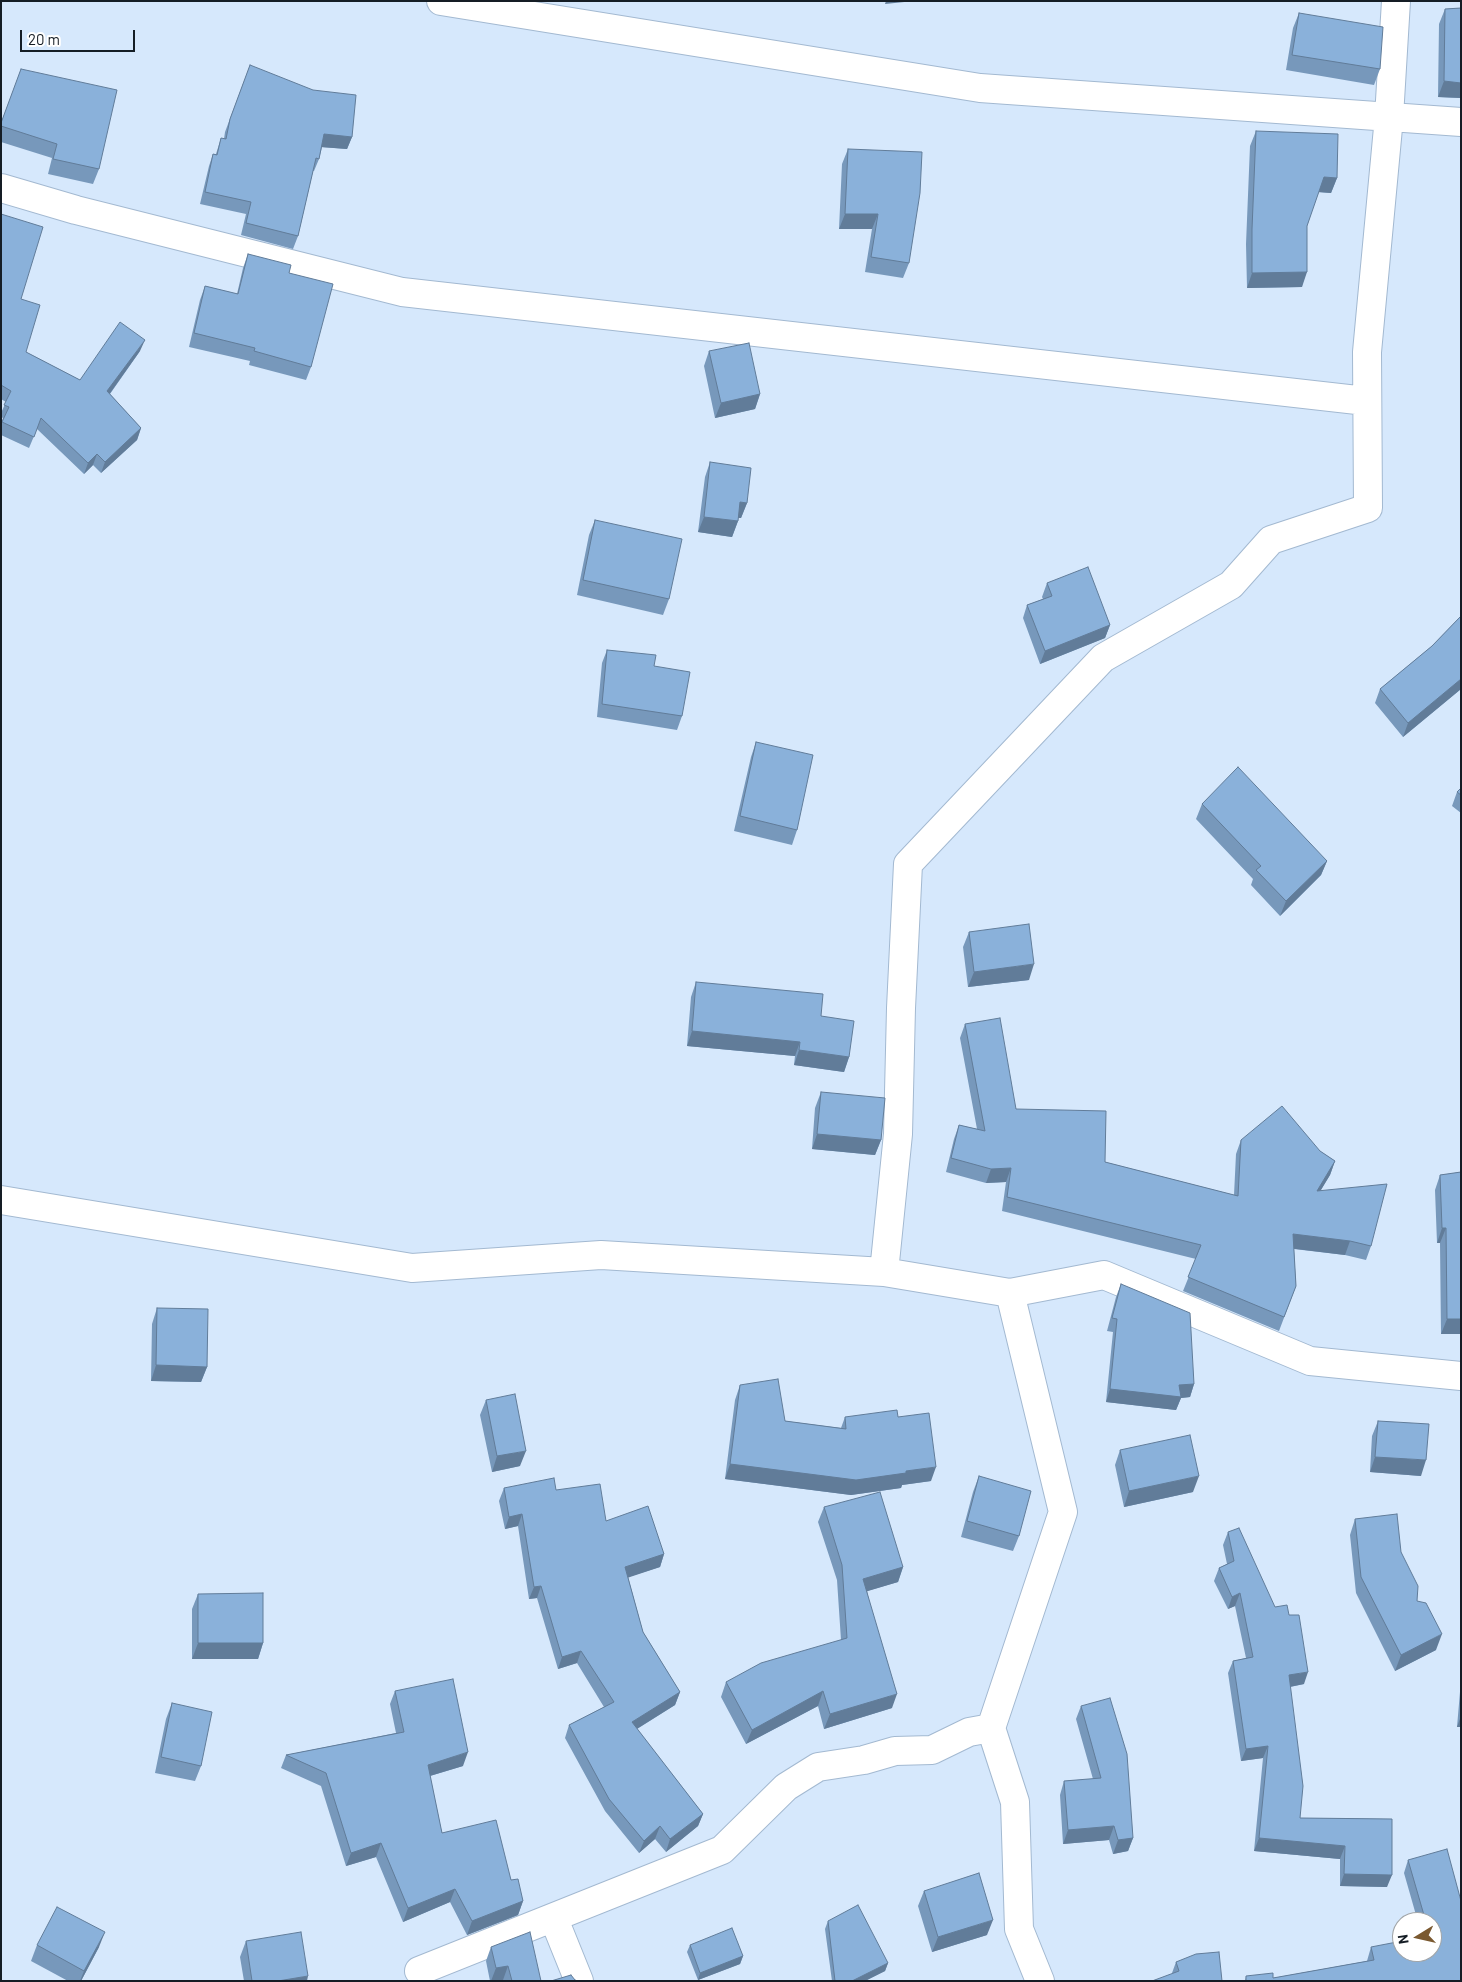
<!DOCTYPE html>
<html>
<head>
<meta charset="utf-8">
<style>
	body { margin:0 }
	#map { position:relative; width:1462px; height:1982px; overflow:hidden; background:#d6e8fc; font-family:Barlow,sans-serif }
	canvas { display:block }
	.frame { position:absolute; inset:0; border:2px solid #151d25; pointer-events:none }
	.north { position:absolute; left:1392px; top:1912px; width:50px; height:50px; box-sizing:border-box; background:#fff; border:1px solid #a1a5a8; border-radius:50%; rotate:261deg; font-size:14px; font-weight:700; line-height:20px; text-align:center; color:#151d25 }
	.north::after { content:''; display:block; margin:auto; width:18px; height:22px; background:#7a5930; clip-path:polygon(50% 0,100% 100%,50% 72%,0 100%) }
	.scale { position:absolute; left:20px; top:30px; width:115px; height:22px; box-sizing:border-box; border:2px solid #151d25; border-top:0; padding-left:6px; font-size:15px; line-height:18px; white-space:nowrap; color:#151d25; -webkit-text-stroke:4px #fff; paint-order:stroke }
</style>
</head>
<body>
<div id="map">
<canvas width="1462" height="1982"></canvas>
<div class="frame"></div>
<div class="north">N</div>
<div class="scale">20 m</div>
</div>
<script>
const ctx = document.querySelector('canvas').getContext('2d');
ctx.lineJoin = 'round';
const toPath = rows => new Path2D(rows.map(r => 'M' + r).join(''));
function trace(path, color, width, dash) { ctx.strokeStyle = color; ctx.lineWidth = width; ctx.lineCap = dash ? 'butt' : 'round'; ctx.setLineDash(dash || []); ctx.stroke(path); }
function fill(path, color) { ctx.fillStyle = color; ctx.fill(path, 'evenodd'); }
const street = toPath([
	[441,1,980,88,1461,122],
	[1,188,76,210,402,292,1366,401],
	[1,1200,412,1268,601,1255,884,1272],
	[1010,1293,884,1272,898,1134,901,1008,908,864,1103,658,1231,585,1271,540,1368,508,1367,352,1389,117,1396,1],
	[991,1728,1063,1512,1010,1293,1104,1275,1310,1361,1461,1376],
	[554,1919,579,1981],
	[419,1971,722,1850,786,1787,818,1767,864,1760,895,1751,932,1750,969,1732,991,1728,1015,1802,1019,1929,1040,1981]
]);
const wall = toPath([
	[1461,8,1461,98,1438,97,1439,24,1445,9],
	[1299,13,1380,69,1374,85,1286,70,1293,28],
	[250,65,352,137,347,149,322,147,319,159,314,171,313,171,298,236,293,249,241,235,246,214,200,204,209,166,213,154,216,154,221,138,224,139,225,132],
	[21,69,99,169,93,184,48,174,52,158,1,142,1,123],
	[1256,131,1337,178,1331,193,1318,192,1307,226,1302,287,1247,288,1246,244,1250,146],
	[848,149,909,263,903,278,865,272,872,229,839,229,842,164],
	[1,214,21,299,26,352,80,380,140,351,110,394,141,428,137,440,101,473,93,465,84,474,37,429,29,448,1,435,1,423,3,418,1,417,1,413,6,402,1,399],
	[248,254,289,273,311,367,306,380,249,365,250,361,189,347,200,300,205,286,237,294,243,268],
	[709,351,760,394,755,409,715,418,704,366],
	[710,462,747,503,741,518,738,518,738,521,732,537,698,532,705,477],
	[595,520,669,599,663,615,577,595,589,535],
	[1047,583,1110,625,1105,638,1040,664,1023,618,1027,605,1043,599,1042,597],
	[1461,616,1461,689,1403,737,1375,703,1380,689,1432,646],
	[607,650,654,666,682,716,677,730,597,717,602,663],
	[756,742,797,830,792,845,734,831,751,757],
	[1461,788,1461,813,1452,806,1457,792],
	[1202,804,1327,861,1321,875,1280,916,1251,885,1253,879,1196,819],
	[969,932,1029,980,968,987,963,947],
	[696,982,849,1057,844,1072,794,1065,795,1056,687,1046,691,997],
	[965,1024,1016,1109,1105,1162,1234,1195,1236,1154,1241,1140,1320,1151,1335,1161,1330,1175,1320,1191,1371,1246,1366,1260,1345,1255,1294,1249,1296,1286,1279,1331,1183,1291,1196,1259,1002,1211,1006,1182,986,1183,946,1172,954,1139,959,1125,977,1129,960,1038],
	[821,1092,881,1140,875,1155,812,1149,815,1108],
	[1461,1172,1461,1334,1441,1334,1440,1243,1437,1243,1435,1190,1440,1175],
	[1121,1284,1194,1384,1190,1397,1181,1398,1176,1410,1106,1402,1113,1332,1107,1331,1116,1297],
	[157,1308,207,1367,201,1382,151,1381,152,1324],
	[740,1385,785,1421,841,1428,845,1417,898,1417,931,1481,902,1485,901,1488,851,1495,725,1479,735,1400],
	[486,1400,520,1466,492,1472,480,1415],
	[1378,1421,1421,1476,1370,1472,1372,1436],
	[1120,1450,1193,1492,1124,1507,1115,1465],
	[979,1476,1019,1536,1013,1551,961,1537,973,1492],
	[504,1488,556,1490,606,1521,664,1554,660,1567,628,1577,643,1632,680,1692,675,1705,637,1729,703,1814,698,1826,666,1852,655,1839,639,1853,605,1811,565,1738,569,1725,604,1707,577,1663,558,1669,537,1598,529,1599,518,1526,505,1529,499,1501],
	[824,1507,903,1567,898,1582,867,1591,892,1708,824,1729,818,1706,746,1744,721,1697,726,1682,841,1640,837,1580,818,1522],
	[1355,1519,1401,1552,1417,1601,1436,1650,1395,1671,1356,1593,1350,1535],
	[1228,1532,1304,1684,1290,1687,1300,1818,1392,1819,1387,1887,1340,1886,1340,1859,1254,1851,1263,1758,1241,1761,1228,1673,1233,1661,1246,1658,1235,1606,1228,1609,1214,1581,1219,1568,1227,1564,1223,1545],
	[198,1594,263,1643,258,1659,192,1659,192,1609],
	[1461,1680,1461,1727,1457,1727],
	[395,1691,463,1766,430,1776,442,1833,511,1880,523,1901,518,1915,467,1935,450,1902,403,1922,376,1857,346,1866,321,1786,281,1768,286,1755,396,1733,390,1704],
	[172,1703,201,1766,195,1781,155,1773,166,1719],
	[1081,1706,1133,1838,1128,1851,1113,1854,1109,1840,1063,1844,1060,1795,1064,1781,1093,1779,1076,1719],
	[1408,1860,1461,1981,1245,1981,1246,1976,1273,1978,1367,1961,1371,1947,1432,1952,1432,1922,1418,1922,1404,1873],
	[924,1891,987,1935,932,1952,918,1906],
	[828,1921,888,1963,885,1971,865,1981,832,1981,825,1929],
	[246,1941,307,1981,244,1981,240,1957],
	[37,1945,99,1947,81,1981,68,1981,31,1961],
	[690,1945,743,1956,740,1964,698,1980,687,1952],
	[491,1947,541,1981,503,1981,503,1980,490,1981,486,1961],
	[1176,1962,1222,1981,1172,1973]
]);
const shadedWall = toPath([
	[886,1,914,1,885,4],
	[1444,81,1461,83,1461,98,1438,97],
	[324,134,352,137,347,149,320,147],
	[1324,177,1337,178,1331,193,1318,192],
	[845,214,878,214,872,229,839,229],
	[1307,272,1302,287,1247,288,1252,273],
	[145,340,140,351,103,403,107,391],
	[760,394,755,409,715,418,721,403],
	[141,428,137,440,101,473,105,462],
	[97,454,93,465,84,474,88,463],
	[740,502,747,503,741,518,734,518],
	[704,517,738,521,732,537,698,532],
	[1110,625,1105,638,1040,664,1045,651],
	[1461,679,1461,689,1403,737,1408,723],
	[1327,861,1321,875,1280,916,1286,901],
	[1034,964,1029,980,968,987,974,972],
	[692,1031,800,1042,795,1056,687,1046],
	[799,1050,849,1057,844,1072,794,1065],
	[817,1134,881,1140,875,1155,812,1149],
	[1335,1161,1330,1175,1312,1205,1317,1191],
	[1011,1168,1006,1182,986,1183,991,1169],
	[1442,1228,1446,1228,1440,1243,1437,1243],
	[1293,1234,1350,1241,1345,1255,1288,1248],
	[1447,1319,1461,1319,1461,1334,1441,1334],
	[156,1365,207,1367,201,1382,151,1381],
	[1194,1384,1190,1397,1181,1398,1176,1410,1106,1402,1110,1389],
	[526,1451,520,1466,492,1472,497,1456],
	[1375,1457,1426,1460,1421,1476,1370,1472],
	[730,1464,906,1471,936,1467,931,1481,902,1485,901,1488,851,1495,725,1479],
	[1199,1476,1193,1492,1124,1507,1129,1491],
	[522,1514,518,1526,505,1529,509,1517],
	[664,1554,660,1567,621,1580,625,1567],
	[903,1567,898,1582,858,1594,863,1579],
	[541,1586,537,1598,529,1599,534,1587],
	[1240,1593,1235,1606,1228,1609,1232,1597],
	[1442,1634,1436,1650,1395,1671,1401,1655],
	[198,1643,263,1643,258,1659,192,1659],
	[581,1651,577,1663,558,1669,562,1657],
	[1308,1672,1304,1684,1284,1688,1289,1675],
	[823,1691,818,1706,746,1744,752,1730],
	[680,1692,675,1705,627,1735,632,1722],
	[897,1694,892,1708,824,1729,830,1714],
	[1461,1716,1461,1727,1457,1727],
	[1268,1746,1263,1758,1241,1761,1246,1749],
	[468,1752,463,1766,423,1778,428,1765],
	[703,1814,698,1826,666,1852,670,1839],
	[660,1826,655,1839,639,1853,644,1841],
	[1114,1826,1109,1840,1063,1844,1068,1830],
	[1133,1838,1128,1851,1113,1854,1118,1840],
	[1259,1838,1345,1846,1340,1859,1254,1851],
	[381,1843,376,1857,346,1866,351,1853],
	[1344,1874,1392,1875,1387,1887,1340,1886],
	[455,1889,450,1902,403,1922,408,1908],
	[523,1901,518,1915,467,1935,472,1921],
	[993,1920,987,1935,932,1952,938,1937],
	[105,1932,99,1947,81,1981,80,1981,84,1971],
	[743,1956,740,1964,698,1980,700,1973],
	[888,1963,885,1971,865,1981,852,1981],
	[508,1966,503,1980,491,1981,496,1968],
	[308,1976,307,1981,278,1981]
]);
const building = toPath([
	[1461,8,1461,83,1444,81,1445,9,1461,8],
	[1299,13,1383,27,1380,69,1292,55,1299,13],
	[250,65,313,90,356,95,352,137,324,134,319,159,316,158,298,236,246,223,251,202,205,192,213,154,217,155,221,138,226,139,230,119,250,65],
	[21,69,117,90,99,169,53,159,57,144,1,126,1,123,21,69],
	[1256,131,1338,134,1337,178,1324,177,1307,226,1307,272,1252,273,1252,229,1256,131],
	[848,149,922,152,920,193,909,263,871,257,878,214,845,214,848,149],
	[1,214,43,227,21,299,40,305,26,352,80,380,120,322,145,340,107,391,141,428,105,462,97,454,88,463,41,418,34,437,2,422,9,407,4,405,11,391,1,385,1,214],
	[248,254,291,265,289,273,333,284,311,367,254,351,255,348,194,333,205,286,238,294,248,254],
	[749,343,760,394,721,403,709,351,749,343],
	[710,462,751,468,747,503,740,502,738,521,704,517,710,462],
	[595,520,682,539,669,599,583,580,595,520],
	[1088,567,1110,625,1045,651,1027,605,1052,596,1047,583,1088,567],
	[1461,616,1461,679,1408,723,1380,689,1432,646,1461,616],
	[607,650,656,655,654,666,690,672,682,716,602,704,607,650],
	[756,742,813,755,797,830,740,816,756,742],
	[1238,767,1327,861,1286,901,1256,870,1261,866,1202,804,1238,767],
	[1461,788,1461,795,1457,792,1461,788],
	[1029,924,1034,964,974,972,969,932,1029,924],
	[696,982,823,994,821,1016,854,1021,849,1057,799,1050,800,1042,692,1031,696,982],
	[1000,1018,1016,1109,1106,1111,1105,1162,1238,1196,1241,1140,1282,1106,1320,1151,1335,1161,1317,1191,1387,1184,1371,1246,1350,1241,1293,1234,1296,1286,1284,1317,1188,1277,1201,1245,1007,1197,1011,1168,991,1169,951,1158,959,1125,985,1131,965,1024,1000,1018],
	[821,1092,885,1098,881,1140,817,1134,821,1092],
	[1461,1172,1461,1319,1447,1319,1446,1228,1442,1228,1440,1175,1461,1172],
	[1121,1284,1190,1313,1194,1384,1179,1385,1181,1397,1110,1389,1117,1319,1112,1318,1121,1284],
	[157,1308,208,1309,207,1367,156,1365,157,1308],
	[778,1379,785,1421,846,1429,845,1417,897,1410,898,1417,929,1413,936,1467,906,1471,906,1473,856,1480,730,1464,740,1385,778,1379],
	[515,1394,526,1451,497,1456,486,1400,515,1394],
	[1378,1421,1429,1424,1426,1460,1375,1457,1378,1421],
	[1190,1435,1199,1476,1129,1491,1120,1450,1190,1435],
	[979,1476,1031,1491,1019,1536,967,1521,979,1476],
	[554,1478,556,1490,600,1484,606,1521,648,1506,664,1554,625,1567,643,1632,680,1692,632,1722,703,1814,670,1839,660,1826,644,1841,609,1799,569,1725,614,1702,581,1651,562,1657,541,1586,534,1587,522,1514,509,1517,504,1488,554,1478],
	[880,1492,903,1567,863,1579,897,1694,830,1714,823,1691,752,1730,726,1682,761,1663,847,1638,842,1565,824,1507,880,1492],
	[1397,1514,1401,1552,1418,1586,1417,1601,1426,1603,1442,1634,1401,1655,1361,1577,1355,1519,1397,1514],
	[1239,1528,1275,1607,1287,1605,1289,1615,1299,1615,1308,1672,1289,1675,1303,1786,1300,1818,1392,1819,1392,1875,1344,1874,1345,1846,1259,1838,1268,1746,1246,1749,1233,1661,1253,1657,1240,1593,1232,1597,1219,1568,1234,1561,1228,1532,1239,1528],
	[263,1593,263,1643,198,1643,198,1594,263,1593],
	[453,1679,468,1752,428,1765,442,1833,496,1820,511,1880,518,1879,523,1901,472,1921,455,1889,408,1908,381,1843,351,1853,326,1773,286,1755,404,1732,395,1691,453,1679],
	[1110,1698,1127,1754,1133,1838,1118,1840,1114,1826,1068,1830,1064,1781,1101,1778,1081,1706,1110,1698],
	[172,1703,212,1712,201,1766,161,1757,172,1703],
	[1447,1849,1461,1901,1461,1981,1246,1981,1246,1976,1273,1973,1273,1978,1374,1960,1371,1947,1402,1941,1402,1952,1432,1952,1432,1922,1426,1922,1408,1860,1447,1849],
	[979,1873,993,1920,938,1937,924,1891,979,1873],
	[858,1905,888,1963,852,1981,835,1981,828,1921,858,1905],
	[57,1907,105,1932,84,1971,37,1945,57,1907],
	[732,1928,743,1956,700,1973,690,1945,732,1928],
	[301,1932,308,1976,278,1981,252,1981,246,1941,301,1932],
	[530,1932,541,1981,512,1981,508,1966,496,1968,491,1947,530,1932],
	[1219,1952,1222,1981,1152,1981,1179,1971,1176,1962,1196,1954,1219,1952],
	[571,1975,575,1980,578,1981,551,1981,571,1975]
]);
trace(street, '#a3b9d1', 30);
trace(street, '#fff', 28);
fill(wall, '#7798bb');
fill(shadedWall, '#617c99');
fill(building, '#8ab1da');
trace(building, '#617c99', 1);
</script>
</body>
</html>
